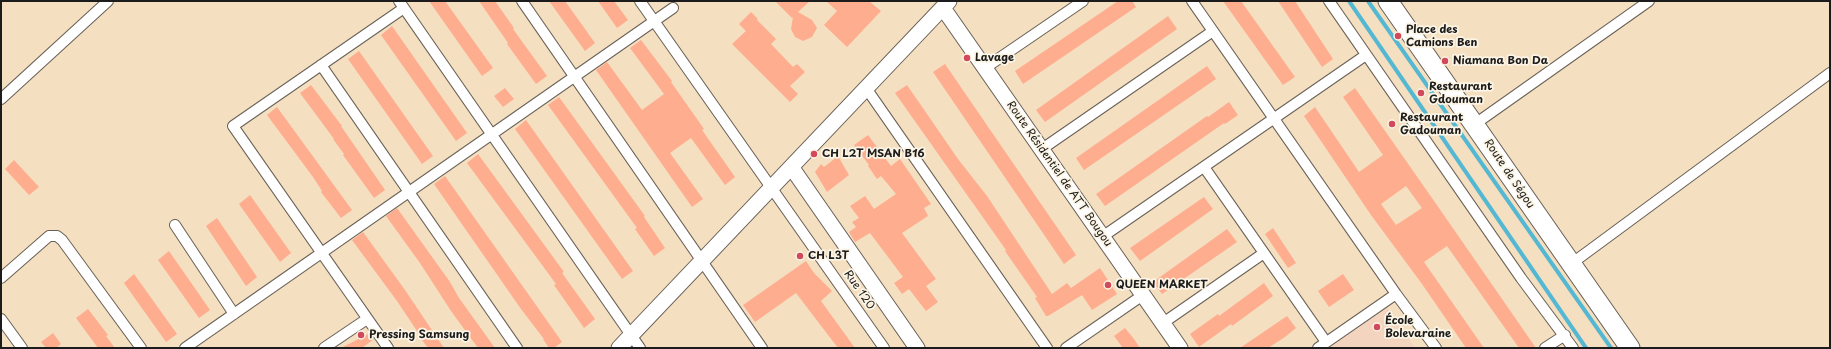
<!DOCTYPE html>
<html>
<head>
<meta charset="utf-8">
<style>
	body { margin:0 }
	#map { position:relative; width:1831px; height:349px; overflow:hidden; background:#f5dfc1; font-family:"Playpen Sans",sans-serif }
	canvas { display:block }
	.frame { position:absolute; inset:0; border:2px solid #1c1c1c; pointer-events:none }
</style>
</head>
<body>
<div id="map">
<canvas width="1831" height="349"></canvas>
<div class="frame"></div>
</div>
<script>
const ctx = document.querySelector('canvas').getContext('2d');
ctx.lineJoin = 'round';
function fill(path, color) { ctx.fillStyle = color; ctx.fill(path, 'evenodd'); }
const toPath = rows => new Path2D(rows.map(r => 'M' + r).join(''));
function trace(path, color, width, dash) { ctx.strokeStyle = color; ctx.lineWidth = width; ctx.lineCap = dash ? 'butt' : 'round'; ctx.setLineDash(dash || []); ctx.stroke(path); }
function write(font, color, halo, rows, align = 'center') {
  ctx.font = font + ' "Playpen Sans",sans-serif'; ctx.lineWidth = 3.5; ctx.setLineDash([]); ctx.textBaseline = 'middle'; ctx.strokeStyle = halo; ctx.fillStyle = color; for (const [text, x, y, turn = 0] of rows) {
    ctx.save(); ctx.translate(x, y); ctx.rotate((+turn || 0) * Math.PI / 180); ctx.textAlign = isNaN(turn) ? turn : align; if (halo) ctx.strokeText(text, 0, 0); ctx.fillText(text, 0, 0); ctx.restore();
  }
}
const built = toPath([
	[1386,306,1415,348,1324,348]
]);
const stream = toPath([
	[1349,1,1586,348],
	[1368,1,1611,348]
]);
const building = toPath([
	[429,1,445,1,493,68,482,76],
	[479,1,495,1,514,28,513,29,547,76,536,84,507,44,508,43],
	[549,1,565,1,595,43,585,51],
	[598,1,614,1,628,20,617,28],
	[775,1,810,1,798,12,812,20,817,28,812,37,803,41,795,37,791,29,793,17,792,18],
	[826,1,869,1,881,11,847,47,824,25,837,11],
	[1118,1,1132,1,1136,7,1023,84,1015,71],
	[1223,1,1241,1,1295,77,1283,85],
	[1278,1,1295,1,1333,59,1322,67],
	[751,12,758,19,757,20,776,39,771,44,793,67,797,64,805,72,790,86,798,94,790,102,732,44,746,31,739,24],
	[1168,16,1177,29,1045,122,1036,110],
	[392,26,467,133,456,141,381,35],
	[641,40,672,81,671,82,704,129,702,130,735,177,725,185,691,138,670,153,703,199,692,207,596,70,607,62,642,110,664,94,630,48],
	[359,51,433,156,422,164,348,59],
	[945,64,1076,255,1064,264,933,72],
	[1207,66,1216,79,1084,170,1076,158],
	[311,85,342,126,341,126,385,190,374,198,343,155,344,154,333,139,334,139,300,93],
	[907,85,958,159,987,196,1052,294,1067,283,1071,288,1100,268,1117,294,1092,310,1082,295,1048,316,1046,316,1035,298,1037,297,1005,251,1006,250,895,93],
	[505,88,514,99,503,107,494,96],
	[1355,88,1432,198,1536,348,1519,348,1447,246,1424,262,1484,348,1466,348,1422,284,1371,215,1304,116,1315,107,1359,172,1383,155,1343,97],
	[1406,186,1422,208,1396,225,1381,204],
	[559,97,645,216,644,217,665,248,654,256,635,229,637,228,548,105],
	[1229,102,1238,115,1225,124,1224,123,1105,206,1096,194,1207,116,1208,117],
	[277,107,352,210,341,218,321,192,322,191,313,177,267,115],
	[526,120,633,271,622,279,515,129],
	[868,135,891,166,900,159,931,204,924,208,928,216,902,233,936,279,926,286,938,302,926,311,909,289,902,294,894,283,903,277,870,233,855,242,849,232,856,227,852,222,859,218,850,206,865,196,874,209,896,194,881,176,877,179,868,166,869,165,854,145],
	[478,154,564,272,562,273,595,319,584,328,554,285,556,284,467,163],
	[838,156,849,175,827,192,815,172,821,164,824,167],
	[14,160,39,187,29,195,5,169],
	[445,176,562,342,554,348,549,348,543,339,544,339,521,309,434,184],
	[250,195,291,253,280,262,239,204],
	[1204,197,1213,209,1140,261,1130,248],
	[397,208,450,282,459,298,495,348,478,348,451,311,420,263,386,216],
	[217,218,257,277,246,286,206,226],
	[1273,228,1296,263,1288,268,1265,234],
	[1227,229,1237,242,1162,294,1153,282],
	[363,232,405,290,444,348,428,348,418,335,419,334,397,301,352,240],
	[169,251,210,310,199,318,158,260],
	[806,261,814,273,832,291,821,301,855,348,838,348,796,293,755,322,743,305],
	[134,274,177,334,166,342,124,283],
	[1343,274,1354,290,1329,307,1318,291],
	[1264,283,1273,296,1232,326,1231,324,1199,347,1190,334,1218,314,1219,316],
	[88,309,108,335,106,336,115,348,98,348,76,318],
	[1287,316,1296,328,1285,337,1268,348,1240,348],
	[1125,328,1134,339,1140,348,1123,348,1114,336],
	[53,333,61,344,56,348,46,348,41,342],
	[370,333,374,339,362,348,341,348]
]);
const street = toPath([
	[399,1,640,348],
	[522,1,762,348],
	[640,1,884,348],
	[1192,1,1396,294,1436,348],
	[1329,1,1521,278,1573,348],
	[321,65,517,348],
	[985,68,1083,1],
	[866,88,1047,348],
	[1,99,108,1],
	[1475,124,1649,1],
	[1042,149,1213,31],
	[1204,167,1326,342],
	[175,225,234,314],
	[1102,237,1366,55],
	[1571,264,1830,73],
	[1,278,49,236,57,236,62,240,141,348],
	[1,319,22,348],
	[1163,323,1264,253],
	[185,348,673,8],
	[324,348,367,319],
	[388,348,233,126,404,8],
	[1066,348,1143,295],
	[1318,348,1396,294],
	[1545,348,1565,335]
]);
const secondary = toPath([
	[943,8,1180,348],
	[792,168,917,348],
	[619,348,949,1]
]);
const highway = toPath([
	[1388,1,1630,348]
]);
const markers = [
	[1398,36,4,"#d1495b"],
	[967,58,4,"#d1495b"],
	[1445,61,4,"#d1495b"],
	[1421,93,4,"#d1495b"],
	[1392,124,4,"#d1495b"],
	[814,154,4,"#d1495b"],
	[800,256,4,"#d1495b"],
	[1108,285,4,"#d1495b"],
	[1377,327,4,"#d1495b"],
	[361,335,4,"#d1495b"]
];
const poiNames = [
	["Place des",1406,30],
	["Camions Ben",1406,43],
	["Lavage",975,58],
	["Niamana Bon Da",1453,61],
	["Restaurant",1429,87],
	["Gdouman",1429,100],
	["Restaurant",1400,118],
	["Gadouman",1400,131],
	["CH L2T MSAN B16",822,154],
	["CH L3T",808,256],
	["QUEEN MARKET",1116,285],
	["École",1385,321],
	["Bolevaraine",1385,334],
	["Pressing Samsung",369,335]
];
const streetNames = [
	["Route Résidentiel de ATT Bougou",1059,174,55],
	["Route de Ségou",1509,174,56],
	["Rue 120",859,290,55]
];
fill(built, '#f3d4bf');
trace(stream, '#54b8d3', 4);
fill(building, '#fead8f');
trace(street, '#686056', 12);
trace(secondary, '#686056', 17);
trace(highway, '#686056', 21);
trace(street, '#fff', 10);
trace(secondary, '#fff', 15);
trace(highway, '#fff', 19);
for (const [x, y, r, color] of markers) { const dot = new Path2D(); dot.arc(x, y, r, 0, 2 * Math.PI); ctx.fillStyle = color; ctx.fill(dot); trace(dot, '#fcf5e5', 1.5); }
write('bold 11px', '#1c1c1c', '#fcf5e5', poiNames, 'left');
write('11px', '#1c1c1c', '#fcf5e5', streetNames);
</script>
</body>
</html>
